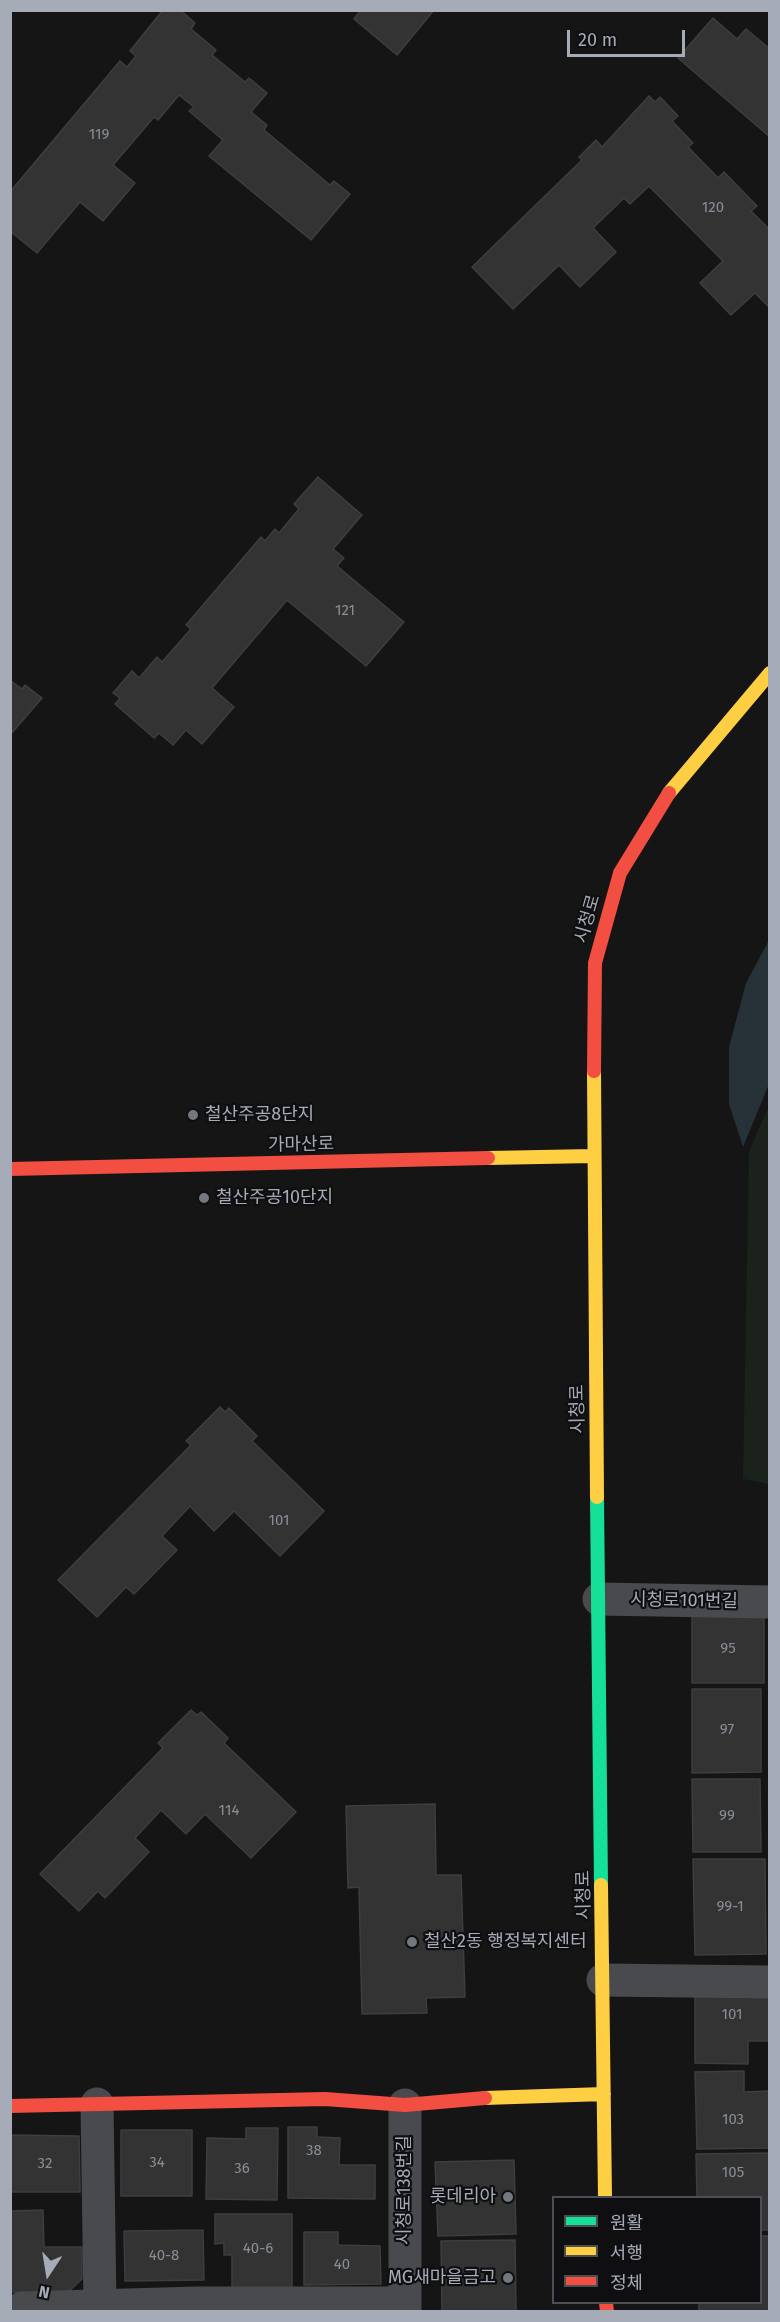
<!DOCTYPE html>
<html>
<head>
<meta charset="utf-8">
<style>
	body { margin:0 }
	#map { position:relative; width:780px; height:2322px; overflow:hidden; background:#151515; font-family:"Fira Sans","Noto Sans KR",sans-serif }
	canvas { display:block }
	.frame { position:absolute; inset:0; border:12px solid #a5acb7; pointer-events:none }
	.legend { position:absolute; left:552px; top:2196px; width:210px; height:108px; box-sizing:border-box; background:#0f0f11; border:2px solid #4b4e53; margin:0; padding:8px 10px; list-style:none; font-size:18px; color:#a5acb7 }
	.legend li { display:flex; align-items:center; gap:12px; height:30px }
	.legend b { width:30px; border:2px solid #4b4e53 }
	.north { position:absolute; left:18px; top:2244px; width:60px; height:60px; -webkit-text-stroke:4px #0f0f11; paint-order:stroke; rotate:192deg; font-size:16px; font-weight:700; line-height:24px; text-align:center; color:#a5acb7 }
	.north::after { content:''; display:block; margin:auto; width:21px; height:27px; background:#a5acb7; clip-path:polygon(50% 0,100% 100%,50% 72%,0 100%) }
	.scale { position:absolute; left:567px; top:30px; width:118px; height:27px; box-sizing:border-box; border:3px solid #a5acb7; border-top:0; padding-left:8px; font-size:18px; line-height:21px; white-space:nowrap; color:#a5acb7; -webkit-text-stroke:4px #0f0f11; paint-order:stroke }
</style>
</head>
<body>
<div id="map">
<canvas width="780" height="2322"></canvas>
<div class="frame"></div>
<ul class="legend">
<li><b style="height:8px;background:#16e098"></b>원활</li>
<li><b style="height:8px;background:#ffcf43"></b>서행</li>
<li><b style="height:8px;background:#f24e42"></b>정체</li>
</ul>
<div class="north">N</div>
<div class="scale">20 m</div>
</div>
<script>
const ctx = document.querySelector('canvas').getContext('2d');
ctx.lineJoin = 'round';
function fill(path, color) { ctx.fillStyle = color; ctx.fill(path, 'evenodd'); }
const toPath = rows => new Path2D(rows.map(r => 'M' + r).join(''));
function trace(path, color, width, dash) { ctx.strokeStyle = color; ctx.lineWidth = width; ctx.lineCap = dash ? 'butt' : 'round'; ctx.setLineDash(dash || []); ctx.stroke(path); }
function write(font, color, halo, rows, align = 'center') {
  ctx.font = font + ' "Fira Sans","Noto Sans KR",sans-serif'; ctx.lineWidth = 4.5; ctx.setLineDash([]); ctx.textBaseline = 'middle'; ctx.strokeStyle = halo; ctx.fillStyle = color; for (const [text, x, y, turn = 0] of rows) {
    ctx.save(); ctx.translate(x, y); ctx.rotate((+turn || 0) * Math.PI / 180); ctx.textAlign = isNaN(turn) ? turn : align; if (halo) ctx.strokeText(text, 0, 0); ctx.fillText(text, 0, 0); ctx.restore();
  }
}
const green = toPath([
	[769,1106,769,1484,743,1479,749,1151]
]);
const water = toPath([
	[769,940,769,1084,743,1147,729,1104,729,1047,746,983]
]);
const building = toPath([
	[163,10,180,10,195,23,191,29,216,50,212,55,245,82,249,78,267,93,251,112,267,125,264,130,330,185,334,181,350,194,311,240,209,156,223,140,189,111,194,107,179,95,158,120,154,117,113,165,135,183,103,221,80,202,37,253,10,231,10,192,120,61,127,67,136,56,130,51,163,10],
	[361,10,434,10,397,55,354,19,361,10],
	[713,18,737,39,746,29,770,49,770,137,678,58,713,18],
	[649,96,655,102,660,97,678,116,672,121,693,143,688,147,718,178,724,172,757,206,751,211,770,230,770,308,755,293,731,315,700,283,723,261,649,186,630,204,624,198,593,228,616,252,580,287,559,265,513,309,472,267,582,160,579,157,596,140,602,147,649,96],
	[318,477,362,515,333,549,344,558,337,566,404,622,366,666,287,600,212,688,234,707,202,744,186,730,173,745,159,733,154,738,115,704,120,698,113,693,132,671,139,678,157,657,162,662,191,629,186,625,261,537,265,541,275,529,279,533,299,509,294,504,318,477],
	[10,680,22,689,25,685,42,698,10,735,10,680],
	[220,1407,225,1412,229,1408,257,1436,252,1441,324,1511,280,1556,234,1511,214,1531,190,1506,162,1536,177,1550,134,1594,126,1587,97,1617,58,1580,191,1445,186,1441,220,1407],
	[692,1614,764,1614,764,1683,692,1683,692,1614],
	[692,1689,761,1689,761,1772,692,1773,692,1689],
	[191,1710,197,1715,201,1712,228,1738,224,1743,296,1812,251,1858,205,1814,186,1834,161,1810,135,1838,149,1852,105,1898,98,1891,79,1911,40,1874,163,1748,158,1743,191,1710],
	[692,1779,760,1779,761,1852,693,1852,692,1779],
	[435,1804,436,1875,461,1875,465,1997,426,1998,427,2013,362,2014,359,1887,348,1888,346,1806,435,1804],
	[693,1859,765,1859,766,1954,695,1955,693,1859],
	[695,1988,770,1988,770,2041,748,2041,748,2064,695,2063,695,1988],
	[744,2071,744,2092,770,2091,770,2148,697,2149,695,2072,744,2071],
	[288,2127,317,2127,317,2137,340,2138,339,2165,375,2165,375,2199,288,2198,288,2127],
	[246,2128,278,2128,277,2200,206,2199,207,2138,246,2139,246,2128],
	[121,2130,192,2130,192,2196,121,2196,121,2130],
	[10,2135,79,2136,80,2192,10,2192,10,2135],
	[769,2153,770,2230,760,2230,760,2198,697,2198,696,2154,769,2153],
	[514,2160,516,2234,438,2236,435,2162,514,2160],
	[43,2210,44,2247,82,2247,82,2279,66,2294,10,2292,10,2211,43,2210],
	[215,2214,292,2214,292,2288,232,2288,232,2255,224,2255,224,2243,215,2244,215,2214],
	[203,2230,204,2280,125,2281,124,2231,203,2230],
	[304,2232,338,2232,338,2245,380,2246,381,2284,304,2285,304,2232],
	[760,2236,769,2236,769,2311,699,2311,699,2302,760,2302,760,2236],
	[515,2240,516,2312,442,2312,441,2241,515,2240]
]);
const street = toPath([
	[599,1599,770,1602],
	[603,1980,770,1982],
	[97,2104,100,2306],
	[197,2303,404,2303],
	[18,2312,22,2308,197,2303,197,2312],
	[405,2312,405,2105]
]);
const fast = toPath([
	[597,1497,601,1885]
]);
const slow = toPath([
	[669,793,770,673],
	[594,1071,597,1497],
	[488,1158,593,1156],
	[601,1885,605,2198],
	[485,2098,604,2094]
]);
const jam = toPath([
	[594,1071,595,963,620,873,669,793],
	[10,1169,488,1158],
	[10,2106,325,2099,405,2105,485,2098],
	[606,2302,607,2312]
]);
const markers = [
	[193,1115,6,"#73777e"],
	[204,1198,6,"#73777e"],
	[412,1942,6,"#73777e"],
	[508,2197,6,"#73777e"],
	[508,2278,6,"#73777e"]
];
const numberNames = [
	["119",99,135],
	["120",713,208],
	["121",345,611],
	["101",279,1521],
	["95",728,1649],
	["97",727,1730],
	["114",229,1811],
	["99",727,1816],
	["99-1",730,1907],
	["101",732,2015],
	["103",733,2120],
	["38",314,2151],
	["34",157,2163],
	["32",45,2164],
	["36",242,2169],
	["105",733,2173],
	["40-6",258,2249],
	["40-8",164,2256],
	["40",342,2265]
];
const streetNames = [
	["시청로",588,919,-74],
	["가마산로",301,1145,-1],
	["시청로",578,1409,-91],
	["시청로101번길",684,1601,1],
	["시청로",584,1895,-91],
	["시청로138번길",405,2190,-90]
];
const poiNames = [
	["철산주공8단지",205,1115],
	["철산주공10단지",216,1198],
	["철산2동 행정복지센터",424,1942],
	["롯데리아",496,2197,"right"],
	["MG새마을금고",496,2278,"right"]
];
fill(green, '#1b221b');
fill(water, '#273138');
fill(building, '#333334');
trace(building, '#3d3e41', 1.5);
trace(street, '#494a4e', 33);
trace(fast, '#16e098', 14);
trace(slow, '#ffcf43', 14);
trace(jam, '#f24e42', 14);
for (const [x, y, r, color] of markers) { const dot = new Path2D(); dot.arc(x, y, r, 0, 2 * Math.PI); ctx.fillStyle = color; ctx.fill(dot); trace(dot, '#0f0f11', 2); }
write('15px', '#888e96', null, numberNames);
write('18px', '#a5acb7', '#0f0f11', streetNames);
write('18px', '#a5acb7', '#0f0f11', poiNames, 'left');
</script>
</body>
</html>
